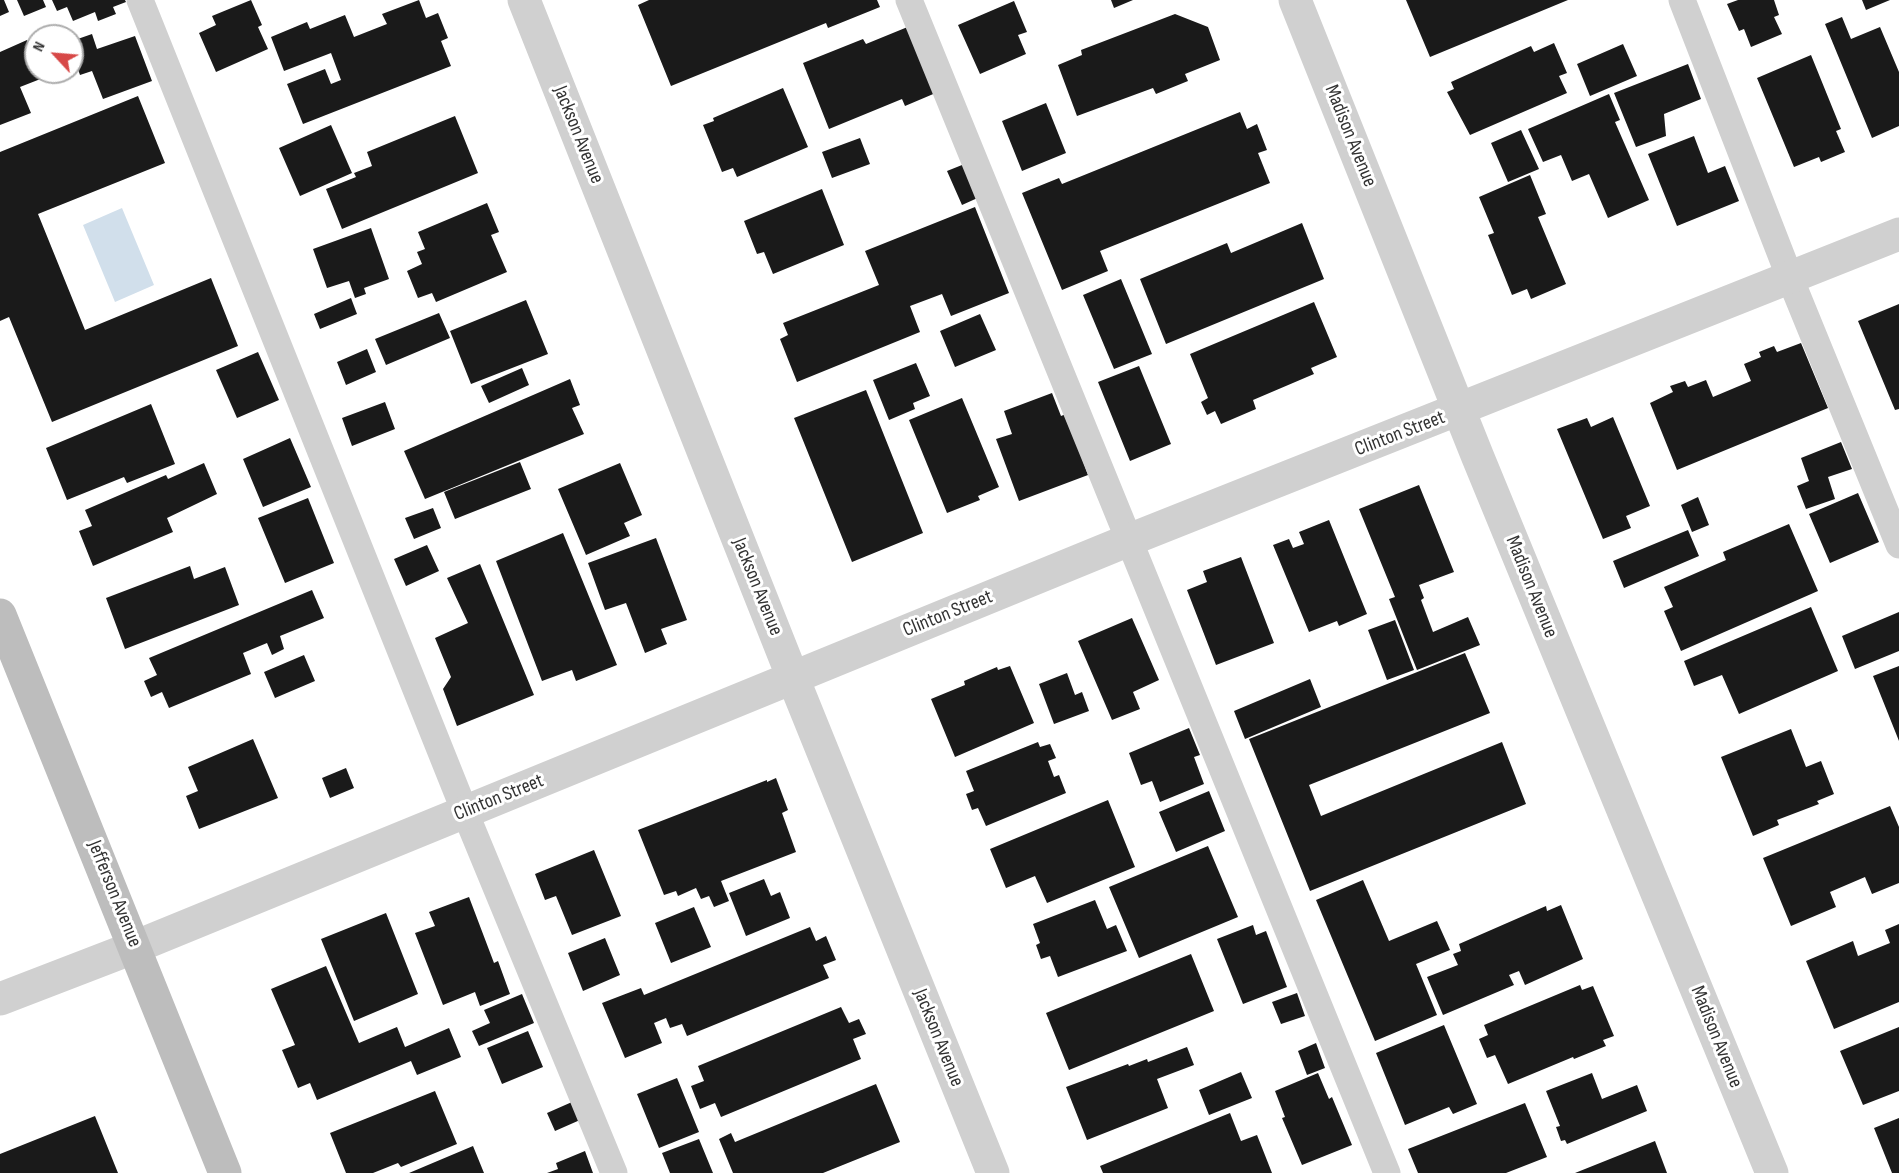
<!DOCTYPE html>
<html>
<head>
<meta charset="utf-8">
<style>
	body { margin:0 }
	#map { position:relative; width:1899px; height:1173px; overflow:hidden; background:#fff; font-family:"Sofia Sans Condensed",sans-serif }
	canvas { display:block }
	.north { position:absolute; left:24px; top:24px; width:60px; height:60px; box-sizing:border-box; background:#fff; border:2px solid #adadad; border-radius:50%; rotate:296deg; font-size:16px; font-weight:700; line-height:24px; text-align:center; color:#333 }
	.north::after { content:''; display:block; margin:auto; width:21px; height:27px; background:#d74847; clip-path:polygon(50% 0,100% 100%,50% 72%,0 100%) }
</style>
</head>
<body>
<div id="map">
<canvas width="1899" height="1173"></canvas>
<div class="north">N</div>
</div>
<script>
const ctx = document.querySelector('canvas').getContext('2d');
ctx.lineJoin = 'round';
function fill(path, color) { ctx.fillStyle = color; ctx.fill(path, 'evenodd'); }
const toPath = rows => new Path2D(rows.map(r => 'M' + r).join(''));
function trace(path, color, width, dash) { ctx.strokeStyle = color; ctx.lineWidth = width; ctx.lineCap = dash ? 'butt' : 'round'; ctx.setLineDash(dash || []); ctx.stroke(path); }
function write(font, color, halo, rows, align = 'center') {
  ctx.font = font + ' "Sofia Sans Condensed",sans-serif'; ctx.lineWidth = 6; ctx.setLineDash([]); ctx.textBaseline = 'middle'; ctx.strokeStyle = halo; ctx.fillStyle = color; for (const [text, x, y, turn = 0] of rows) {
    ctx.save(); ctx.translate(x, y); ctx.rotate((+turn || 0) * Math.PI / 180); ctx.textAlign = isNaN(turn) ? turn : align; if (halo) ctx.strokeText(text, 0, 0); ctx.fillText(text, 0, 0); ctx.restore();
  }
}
const water = toPath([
	[122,208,154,285,115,302,83,225]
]);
const building = toPath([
	[0,0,4,0,9,12,0,16],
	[17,0,43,0,46,7,24,16],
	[52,0,125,0,126,2,113,7,116,14,98,21,95,12,73,21,67,7,57,11],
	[251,0,262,25,258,27,268,49,216,72,199,33,216,25,212,16],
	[419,0,426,18,438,13,448,38,441,41,451,66,303,124,287,84,325,69,331,84,341,80,331,53,284,71,271,37,307,22,310,29,345,15,354,37,387,24,382,14],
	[649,0,877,0,880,7,828,28,826,23,671,86,638,5],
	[1111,0,1133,0,1114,8],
	[1406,0,1568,0,1430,57],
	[1738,0,1774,0,1779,15,1774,17,1782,34,1751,47,1744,29,1739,31,1727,4],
	[1862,0,1890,0,1866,10],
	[1014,1,1027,32,1018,35,1026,54,980,74,958,25],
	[1175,14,1208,27,1220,60,1185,74,1188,81,1156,94,1153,88,1077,116,1058,65,1082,55,1081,50],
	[1842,17,1851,39,1880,27,1899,72,1899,126,1872,138,1825,24],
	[910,26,938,92,905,106,902,99,829,129,803,63,863,39,866,44],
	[92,34,97,49,135,36,152,81,103,99,92,71,80,75,72,53,72,41],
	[27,40,36,61,36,72,40,72,43,78,20,87,31,113,0,125,0,52],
	[1554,43,1567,73,1559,76,1567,93,1470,135,1447,92,1454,89,1451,82,1531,46,1534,52],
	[1623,44,1637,76,1590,96,1577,64],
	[1811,55,1841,129,1836,131,1845,152,1821,162,1819,157,1794,167,1757,78],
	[1688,64,1701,99,1664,114,1666,136,1636,147,1614,93],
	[783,88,808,147,737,177,733,168,722,172,703,125,714,121,713,118],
	[1609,94,1620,120,1615,122,1649,200,1608,218,1589,174,1572,181,1561,155,1543,162,1528,129],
	[138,96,165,163,38,214,85,330,211,278,238,346,52,422,9,317,0,321,0,152],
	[1046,103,1066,153,1022,171,1002,121],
	[1240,112,1247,129,1257,124,1267,150,1258,153,1270,183,1100,251,1108,271,1062,290,1022,193,1059,178,1062,184],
	[455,116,478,173,342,229,326,189,356,177,354,173,372,166,367,152],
	[331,125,352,173,300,196,279,148],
	[1521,130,1539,169,1508,182,1491,143],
	[1694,136,1708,173,1725,166,1739,201,1677,226,1648,154],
	[860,138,870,164,832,178,822,152],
	[967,163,982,196,962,205,947,171],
	[1530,175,1546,214,1538,217,1566,284,1531,299,1527,289,1512,295,1488,235,1494,233,1479,197],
	[822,189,844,245,773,274,764,252,757,254,744,221],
	[487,203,499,232,491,235,507,272,436,302,432,293,418,298,407,271,422,264,417,252,425,249,418,232],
	[975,207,1009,293,951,316,942,294,910,306,920,332,797,382,780,339,788,335,783,323,879,285,865,251],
	[1302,223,1324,279,1166,344,1140,279,1227,243,1231,253],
	[371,228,389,279,364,288,366,294,355,298,349,281,327,288,313,249],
	[1121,279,1152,354,1114,369,1083,295],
	[351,298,357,314,320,329,314,314],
	[526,300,548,354,471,384,450,331],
	[1314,302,1337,357,1311,368,1314,374,1253,400,1256,409,1221,424,1215,411,1207,415,1201,402,1208,398,1190,354],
	[1899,304,1899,409,1895,410,1858,321],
	[439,313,450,338,386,365,375,339],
	[980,314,996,350,955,367,940,331],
	[1801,343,1828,408,1677,470,1650,403,1673,392,1670,386,1685,381,1688,387,1706,380,1713,397,1751,381,1744,364,1761,357,1759,352,1774,346,1777,352],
	[367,349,376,372,346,385,337,362],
	[258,352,279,400,237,418,216,370],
	[916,363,930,396,913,403,915,409,889,420,873,380],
	[1139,366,1171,444,1130,461,1098,382],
	[522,368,529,385,489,403,481,386],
	[570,379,580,405,572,408,584,434,425,499,404,451],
	[866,390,923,533,852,562,794,418],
	[1052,393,1061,416,1066,414,1088,475,1019,501,996,439,1012,434,1004,411],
	[962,398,999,487,978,496,980,500,947,513,909,420],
	[385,402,395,429,352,446,342,418],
	[151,404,175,464,127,483,124,477,67,500,46,448],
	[1613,417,1650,506,1626,516,1631,528,1603,539,1557,429,1587,418,1591,427],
	[290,438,311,487,263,507,243,459],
	[1841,442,1852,469,1828,477,1835,499,1806,509,1797,486,1809,481,1801,458],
	[520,462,531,489,455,519,444,492],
	[204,463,217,494,167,518,173,532,93,566,79,531,92,526,85,510,166,475,168,479],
	[620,463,642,515,624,523,630,536,586,555,558,489],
	[1419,485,1454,572,1419,585,1424,598,1421,600,1433,632,1468,617,1480,645,1417,670,1389,599,1395,597,1359,509],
	[1858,493,1879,542,1830,563,1809,514],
	[1698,497,1709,525,1692,532,1681,505],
	[308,498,334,563,285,583,258,518],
	[433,508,441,528,414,539,405,518],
	[1329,520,1367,614,1339,626,1337,621,1309,632,1273,545,1289,539,1293,548,1304,544,1299,532],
	[1789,524,1818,591,1681,651,1664,611,1673,607,1664,587,1726,560,1723,552],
	[1688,530,1699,556,1624,588,1613,561],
	[563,533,617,665,576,681,572,670,542,681,496,561],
	[656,538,687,620,661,629,667,644,645,653,626,603,605,610,588,563],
	[427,545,439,571,406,586,394,559],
	[1241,557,1274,643,1216,665,1187,590,1207,582,1203,571],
	[480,564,534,695,457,726,443,689,451,677,435,638,468,623,447,578],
	[190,566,194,579,225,567,239,605,125,649,106,598],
	[312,590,324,618,280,636,284,649,272,655,267,643,243,653,251,674,169,708,162,692,151,697,144,681,157,675,149,658],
	[1811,607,1838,671,1739,714,1722,675,1694,686,1684,661],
	[1899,612,1899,651,1855,669,1842,636],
	[1132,618,1159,680,1133,692,1140,709,1112,720,1078,641],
	[1395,620,1414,670,1387,680,1368,630],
	[1465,653,1490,713,1309,785,1321,816,1502,742,1526,804,1310,891,1249,739],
	[304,655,315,681,275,698,264,672],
	[1010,666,1034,723,955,757,931,699,965,685,964,681,997,667,998,670],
	[1899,666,1899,741,1873,676],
	[1067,673,1075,695,1082,692,1089,711,1054,724,1039,684],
	[1310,679,1321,707,1245,739,1234,711],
	[1189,728,1200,755,1194,757,1204,784,1160,802,1152,781,1141,785,1129,753],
	[1791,729,1806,767,1821,761,1834,794,1817,801,1819,804,1777,820,1779,825,1753,836,1721,757],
	[253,739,278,798,199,829,186,796,198,791,188,767],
	[1038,742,1040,747,1050,744,1056,758,1048,761,1054,777,1059,775,1066,793,986,826,978,808,972,810,966,794,974,791,966,771],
	[346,768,354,788,330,798,322,778],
	[776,778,788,810,782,813,796,852,721,881,729,901,714,907,709,896,701,899,696,888,678,896,676,891,664,895,638,830,767,780,767,782],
	[1209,791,1225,831,1176,852,1159,812],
	[1108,800,1135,867,1047,903,1035,876,1006,888,990,849],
	[1890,806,1899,827,1899,883,1872,894,1865,877,1830,892,1836,907,1791,926,1763,858],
	[1208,846,1238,917,1139,958,1109,887],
	[594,850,621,916,572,935,556,896,545,900,535,874],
	[764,879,771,896,780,892,790,918,746,936,729,893],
	[1363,880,1389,941,1437,921,1450,950,1416,964,1437,1015,1375,1041,1316,900],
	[469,897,494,963,498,961,510,994,480,1006,475,992,443,1005,415,933,435,926,429,912],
	[1095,900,1107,929,1116,925,1127,951,1058,977,1050,956,1041,959,1036,945,1040,943,1033,924],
	[1561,905,1583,959,1525,985,1519,971,1509,975,1514,985,1443,1015,1427,977,1458,965,1453,954,1461,951,1459,944,1546,906,1547,911],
	[694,907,711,947,671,963,655,923],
	[386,913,418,994,354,1021,321,939],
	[1899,924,1899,1002,1834,1029,1806,961,1853,941,1858,956,1890,943,1885,930],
	[1253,925,1256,935,1266,931,1287,987,1243,1004,1217,939],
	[810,927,816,941,826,936,836,960,823,965,829,978,687,1036,682,1024,670,1028,666,1018,654,1023,662,1043,625,1058,602,1003,641,988,644,995],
	[605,938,620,975,583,991,568,953],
	[1191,954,1214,1011,1069,1070,1046,1013],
	[326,966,359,1043,397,1027,405,1047,449,1028,461,1057,417,1075,411,1061,317,1100,310,1083,298,1088,282,1050,295,1045,271,989],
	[1580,985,1582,990,1593,986,1614,1036,1603,1040,1606,1046,1574,1059,1573,1057,1508,1084,1495,1055,1487,1058,1479,1039,1488,1035,1484,1025],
	[1297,993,1305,1016,1281,1024,1272,1002],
	[522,994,534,1023,479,1046,472,1031,490,1023,484,1010],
	[841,1007,849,1023,859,1019,866,1034,853,1039,861,1059,721,1117,715,1103,700,1109,691,1086,704,1081,698,1066],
	[1444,1025,1477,1104,1453,1114,1449,1107,1405,1125,1376,1053],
	[1899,1027,1899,1091,1863,1105,1840,1051],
	[528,1031,543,1067,502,1084,487,1048],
	[1316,1043,1325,1068,1307,1075,1298,1051],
	[1187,1047,1194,1065,1157,1079,1168,1108,1087,1140,1066,1087,1128,1064,1129,1066,1147,1059,1148,1062],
	[1241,1072,1252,1098,1209,1115,1199,1090],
	[1318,1073,1329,1099,1332,1097,1352,1145,1302,1165,1282,1118,1285,1117,1275,1091],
	[1592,1073,1602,1099,1637,1085,1647,1111,1567,1144,1565,1140,1561,1141,1556,1127,1560,1126,1546,1091],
	[677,1078,699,1132,659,1148,637,1094],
	[876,1084,900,1142,823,1173,733,1173,719,1139,731,1133,735,1142],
	[435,1091,457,1144,401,1167,398,1163,373,1173,346,1173,330,1133],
	[572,1102,580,1120,555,1131,547,1113],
	[1525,1103,1547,1157,1506,1173,1418,1173,1408,1149],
	[1230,1113,1241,1141,1257,1135,1272,1173,1103,1173,1100,1166],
	[95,1116,118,1173,0,1173,0,1154],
	[1899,1118,1899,1173,1892,1173,1874,1128],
	[699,1139,713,1173,670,1173,662,1153],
	[1655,1141,1667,1173,1575,1173],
	[473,1146,484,1173,409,1173],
	[585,1151,593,1173,547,1173,558,1169,556,1163]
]);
const service = toPath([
	[140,0,465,812,614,1173],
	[909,0,1387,1173],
	[1682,0,1790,278,1899,545]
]);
const minor = toPath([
	[524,0,793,678,993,1173],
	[1295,0,1477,455,1772,1173],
	[0,999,135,947,1129,540,1899,234]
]);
const secondary = toPath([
	[0,615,225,1173]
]);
const streetNames = [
	["Jackson Avenue",578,135,68],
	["Madison Avenue",1350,136,68],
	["Clinton Street",1400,434,-21],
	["Jackson Avenue",757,587,68],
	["Madison Avenue",1531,587,68],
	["Clinton Street",948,614,-22],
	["Clinton Street",499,798,-22],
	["Jefferson Avenue",114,894,68],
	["Madison Avenue",1716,1037,68],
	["Jackson Avenue",938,1038,68]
];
fill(water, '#d1dfeb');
fill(building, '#1a1a1a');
trace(service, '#d0d0d0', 27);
trace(minor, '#d0d0d0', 33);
trace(secondary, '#bdbdbd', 33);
write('20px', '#333', '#fff', streetNames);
</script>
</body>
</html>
